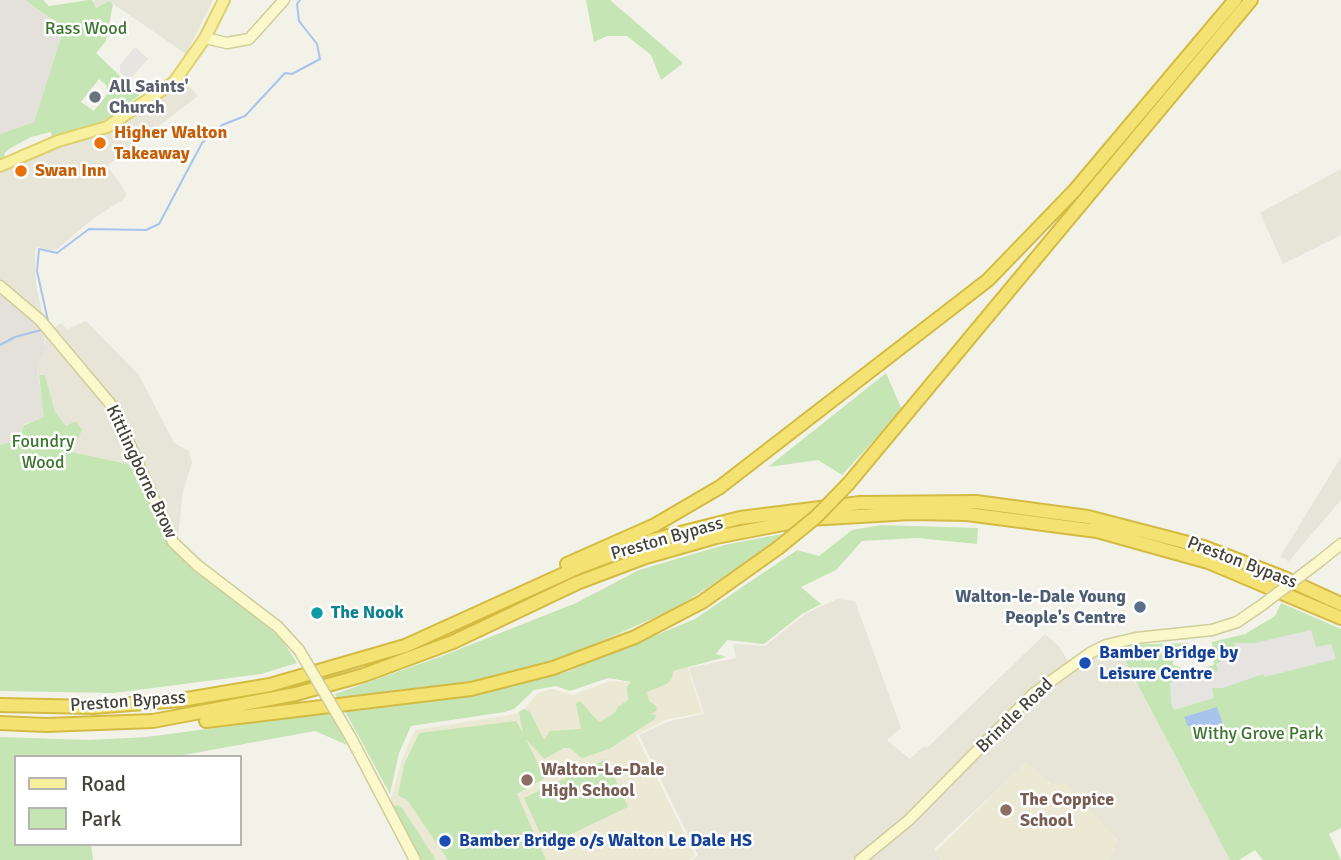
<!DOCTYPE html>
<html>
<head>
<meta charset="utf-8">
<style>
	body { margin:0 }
	#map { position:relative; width:1341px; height:860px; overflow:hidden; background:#f3f2e9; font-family:Signika,sans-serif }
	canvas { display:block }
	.legend { position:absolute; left:14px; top:755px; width:228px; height:91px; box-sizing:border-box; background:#fff; border:2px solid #b5b4af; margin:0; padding:9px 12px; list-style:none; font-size:21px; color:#464438 }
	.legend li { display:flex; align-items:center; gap:14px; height:35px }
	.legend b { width:35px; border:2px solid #b5b4af }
</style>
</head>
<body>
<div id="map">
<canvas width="1341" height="860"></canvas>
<ul class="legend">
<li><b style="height:9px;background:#f8f09e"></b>Road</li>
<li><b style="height:19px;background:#c5e5b4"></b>Park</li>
</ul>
</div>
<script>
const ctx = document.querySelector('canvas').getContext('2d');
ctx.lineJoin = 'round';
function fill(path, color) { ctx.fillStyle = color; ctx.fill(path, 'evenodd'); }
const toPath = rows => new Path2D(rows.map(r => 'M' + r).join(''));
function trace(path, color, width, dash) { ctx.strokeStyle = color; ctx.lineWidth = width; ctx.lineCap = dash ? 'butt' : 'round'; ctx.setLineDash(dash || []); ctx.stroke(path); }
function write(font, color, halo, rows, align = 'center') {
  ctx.font = font + ' Signika,sans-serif'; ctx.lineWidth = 5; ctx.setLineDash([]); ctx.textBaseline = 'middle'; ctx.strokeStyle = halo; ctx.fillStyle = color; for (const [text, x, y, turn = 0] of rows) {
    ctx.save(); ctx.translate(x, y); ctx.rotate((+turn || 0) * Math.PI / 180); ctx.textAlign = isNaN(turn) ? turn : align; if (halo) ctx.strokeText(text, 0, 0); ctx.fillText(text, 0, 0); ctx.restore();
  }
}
const residential = toPath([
	[95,0,213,0,186,54,109,1,96,8,93,2],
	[183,80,198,96,107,166,121,184,126,194,124,199,94,218,57,249,51,251,38,247,35,250,36,285,43,317,0,283,0,169,53,147,110,130],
	[1341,169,1341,235,1283,264,1260,213],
	[86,321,139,375,174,443,189,451,192,463,183,490,178,538,141,462,133,465,71,452,66,427,55,412,45,375,39,375,37,366,45,350,46,333,61,323,67,329],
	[1341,457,1341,500,1289,561,1280,557],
	[837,599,855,601,901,728,887,740,910,759,924,746,927,748,1045,634,1059,646,1069,663,1022,699,917,806,851,860,692,860,698,855,639,735,670,721,704,714,689,668,736,658,733,644,765,646,805,614],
	[1117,645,1230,860,1109,860,1118,840,1026,763,934,849,941,860,868,860,924,813,1026,705,1083,660]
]);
const industrial = toPath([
	[0,0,25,0,64,28,34,122,0,134],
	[0,291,46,333,44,344,47,346,37,366,45,418,24,424,19,439,0,445]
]);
const education = toPath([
	[687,664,702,713,665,720,636,735,695,855,689,860,418,860,390,802,402,759,415,730,514,714,524,709,538,693,552,689,572,695,610,681,632,682],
	[1026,762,1050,784,1068,784,1118,841,1109,860,941,860,935,852]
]);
const green = toPath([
	[25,0,43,0,49,6,89,0,92,0,96,8,109,1,113,4,106,41,96,53,140,95,109,118,87,128,52,137,51,132,31,137,9,149,4,154,7,160,0,163,0,134,34,122,64,28],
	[99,79,107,86,106,89,109,92,94,111,81,102],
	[586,0,610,0,683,63,661,80,651,55,627,36,607,36,594,42],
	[886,373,902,410,842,475,818,460,768,467],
	[39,375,45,375,55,412,66,426,76,421,82,430,71,452,133,465,172,549,281,638,297,663,261,674,114,693,0,691,0,445,19,439,24,425,44,417],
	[881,525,978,528,977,544,917,538,862,541,836,570,801,587,821,604,802,614,764,644,727,640,716,654,726,657,673,671,672,678,667,684,647,692,649,701,656,706,657,710,651,714,656,715,655,719,609,749,582,758,570,748,564,748,544,759,526,739,545,778,517,794,546,860,448,860,408,801,398,795,404,765,419,733,516,721,523,733,519,712,524,709,530,712,544,740,550,731,581,729,576,704,580,701,599,722,615,713,618,707,628,700,627,687,631,682,608,678,570,691,556,686,534,690,514,709,505,712,411,726,399,753,390,794,345,711,454,699,567,672,695,619,797,550,819,556,852,530],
	[782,534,756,557,674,609,575,653,512,673,430,690,337,698,335,694,442,656,576,603,639,570,724,545],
	[1281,603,1341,629,1341,828,1329,834,1341,860,1263,860,1255,850,1239,860,1230,860,1117,645,1189,643,1172,649,1173,665,1193,671,1214,665,1212,642,1245,634,1275,616],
	[331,713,347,745,315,731,173,757,16,757,16,844,91,844,93,860,0,860,0,737,89,740,146,737],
	[606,759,628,807,546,846,524,798],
	[397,805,402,808,436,860,418,860,393,807]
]);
const parking = toPath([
	[135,47,148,59,129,80,120,72,120,65],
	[1311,630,1316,647,1331,644,1336,659,1265,677,1263,674,1223,688,1212,688,1214,698,1174,710,1171,704,1170,683,1177,679,1194,682,1197,677,1218,671,1216,664,1221,662,1220,656,1236,652,1234,643,1255,643]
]);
const water = toPath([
	[1217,707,1223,724,1215,739,1207,735,1197,737,1194,727,1188,726,1184,717]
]);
const stream = toPath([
	[48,321,37,271,39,249,57,253,89,229,146,230,159,224,202,143,222,125,245,116,285,73,292,74,320,59,317,44,299,21,297,4,300,0],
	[0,345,15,337,41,330]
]);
const secondary = toPath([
	[205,38,227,43,249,39,284,0],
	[0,286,40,320,113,407,173,542,197,565,278,627,299,650],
	[1320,561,1341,544],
	[350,736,415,860],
	[860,860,909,820,1033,694,1090,653,1106,645,1136,638,1212,630,1237,622,1262,605]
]);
const primary = toPath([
	[0,166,58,141,107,127,174,82,205,38,224,0]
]);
const highway = toPath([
	[849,483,1251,0],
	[567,564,655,525,720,487,988,280,1075,190,1235,0],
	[0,705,94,707,181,700,270,685,405,646,577,568,652,540,740,518,860,503,976,502,1088,517,1204,547,1282,577,1341,604],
	[206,721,471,689,553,668,635,637,702,602,778,548],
	[0,723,46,725,153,721,296,694,364,675,453,642,577,583,646,557,716,537,809,519,911,513,967,514,1097,531,1208,562,1341,618]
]);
const secondaryBridge = toPath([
	[1262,605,1320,561],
	[299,650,350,736]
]);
const highwayBridge = toPath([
	[778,548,816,517,849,483]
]);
const markers = [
	[95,97,7,"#6b7280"],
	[100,143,7,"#e8710a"],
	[21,171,7,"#e8710a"],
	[1140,607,7,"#5c6f8a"],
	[317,613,7,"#0f9aa8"],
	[1085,663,7,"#1a4fb4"],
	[527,780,7,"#8d6e63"],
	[1006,810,7,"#8d6e63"],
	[445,841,7,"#1a4fb4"]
];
const parkNames = [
	["Rass Wood",86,29],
	["Foundry",43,442],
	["Wood",43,463],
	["Withy Grove Park",1258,734]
];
const worshipNames = [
	["All Saints'",109,87],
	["Church",109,108]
];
const foodNames = [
	["Higher Walton",114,133],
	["Takeaway",114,154],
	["Swan Inn",35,171]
];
const streetNames = [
	["Kittlingborne Brow",141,472,65],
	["Preston Bypass",667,539,-16],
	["Preston Bypass",1242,563,21],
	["Preston Bypass",128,702,-4],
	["Brindle Road",1015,716,-44]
];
const serviceNames = [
	["Walton-le-Dale Young",1126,597],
	["People's Centre",1126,618]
];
const cultureNames = [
	["The Nook",331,613]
];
const transitNames = [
	["Bamber Bridge by",1099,653],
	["Leisure Centre",1099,674],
	["Bamber Bridge o/s Walton Le Dale HS",459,841]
];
const educationNames = [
	["Walton-Le-Dale",541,770],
	["High School",541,791],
	["The Coppice",1020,800],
	["School",1020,821]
];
fill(residential, '#e7e5d7');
fill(industrial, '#e3e1da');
fill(education, '#ebe9d4');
fill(green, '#c5e5b4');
fill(parking, '#e5e4e0');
fill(water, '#a9c4ec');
trace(stream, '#a9c4ec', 2);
trace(secondary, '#d0cd9b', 13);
trace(primary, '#dcd16e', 14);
trace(highway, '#d3bb43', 16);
trace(secondary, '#fbf9cb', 10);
trace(primary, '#f8f09e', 10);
trace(highway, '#f4e373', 12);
trace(secondaryBridge, '#d0cd9b', 13, []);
trace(highwayBridge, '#d3bb43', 16, []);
trace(secondaryBridge, '#fbf9cb', 10);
trace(highwayBridge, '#f4e373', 12);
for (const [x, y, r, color] of markers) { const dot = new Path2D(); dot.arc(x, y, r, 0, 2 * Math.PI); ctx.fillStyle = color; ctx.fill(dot); trace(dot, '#fff', 2.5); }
write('18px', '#3b752e', '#fff', parkNames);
write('bold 18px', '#5b616d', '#fff', worshipNames, 'left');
write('bold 18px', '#c56008', '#fff', foodNames, 'left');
write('18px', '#464438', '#fff', streetNames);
write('bold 18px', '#4e5e75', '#fff', serviceNames, 'right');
write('bold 18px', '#0d838f', '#fff', cultureNames, 'left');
write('bold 18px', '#164399', '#fff', transitNames, 'left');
write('bold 18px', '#785e54', '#fff', educationNames, 'left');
</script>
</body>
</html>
